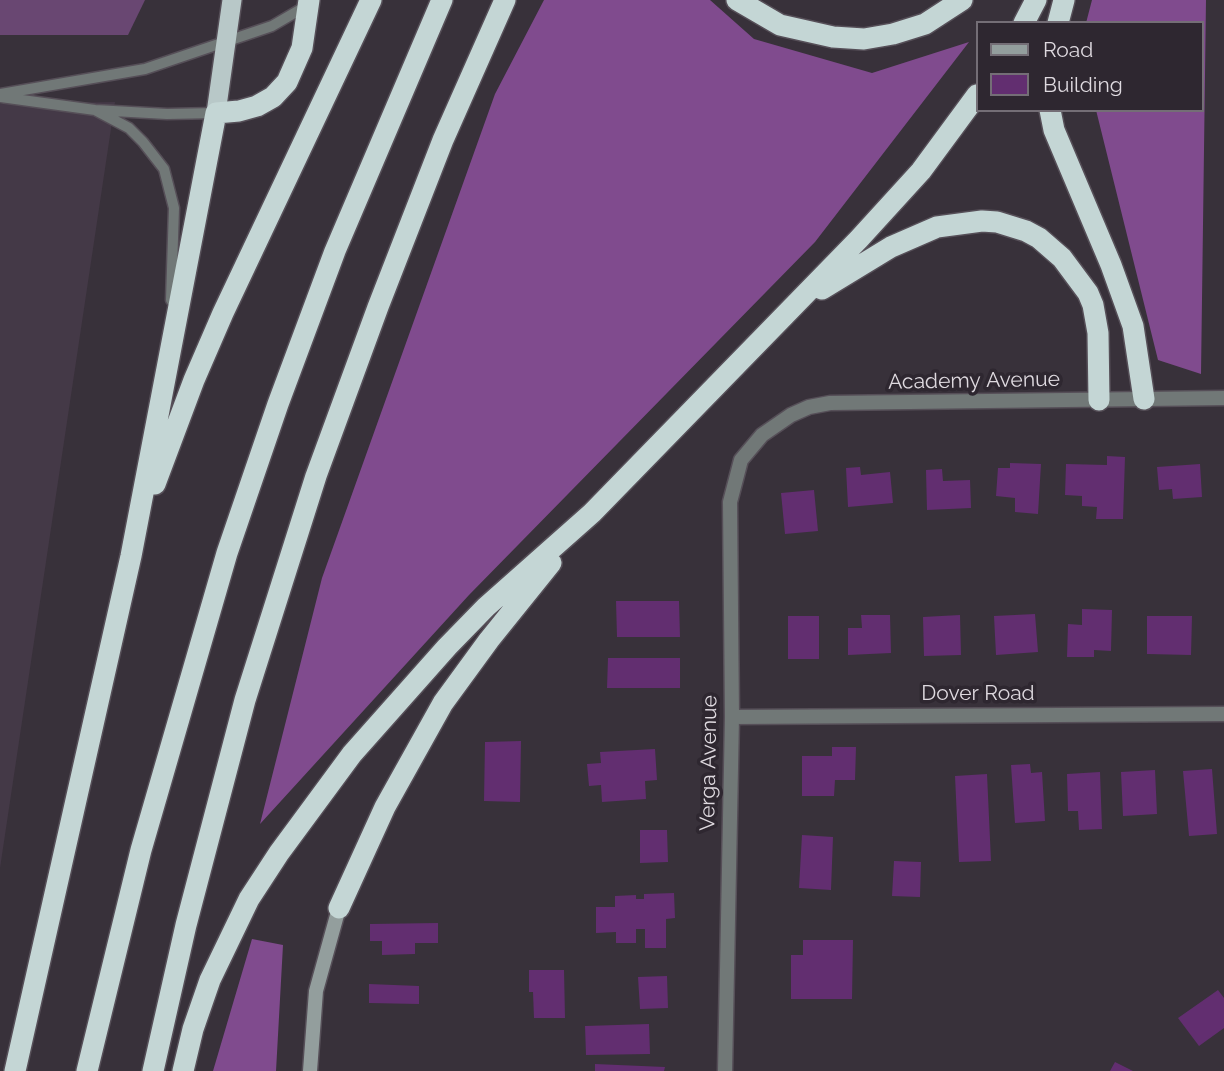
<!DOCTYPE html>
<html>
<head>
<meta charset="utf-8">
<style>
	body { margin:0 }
	#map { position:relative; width:1224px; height:1071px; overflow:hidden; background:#38313a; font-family:Raleway,sans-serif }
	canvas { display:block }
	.legend { position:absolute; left:976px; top:21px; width:228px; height:91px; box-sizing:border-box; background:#2e2730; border:2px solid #746e76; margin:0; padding:9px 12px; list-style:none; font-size:21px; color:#ded9df }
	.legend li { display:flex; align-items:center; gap:14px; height:35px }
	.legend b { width:35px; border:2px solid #746e76 }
</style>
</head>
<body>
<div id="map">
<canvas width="1224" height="1071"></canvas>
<ul class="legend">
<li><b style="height:9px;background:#939e9d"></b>Road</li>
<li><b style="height:19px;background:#622e70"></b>Building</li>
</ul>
</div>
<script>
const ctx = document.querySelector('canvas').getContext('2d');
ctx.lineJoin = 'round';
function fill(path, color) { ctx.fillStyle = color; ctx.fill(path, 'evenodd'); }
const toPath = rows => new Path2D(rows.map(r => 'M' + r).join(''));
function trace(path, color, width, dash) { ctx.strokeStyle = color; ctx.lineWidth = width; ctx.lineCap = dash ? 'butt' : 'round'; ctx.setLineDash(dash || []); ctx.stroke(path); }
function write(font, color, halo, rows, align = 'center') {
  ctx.font = font + ' Raleway,sans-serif'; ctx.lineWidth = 7; ctx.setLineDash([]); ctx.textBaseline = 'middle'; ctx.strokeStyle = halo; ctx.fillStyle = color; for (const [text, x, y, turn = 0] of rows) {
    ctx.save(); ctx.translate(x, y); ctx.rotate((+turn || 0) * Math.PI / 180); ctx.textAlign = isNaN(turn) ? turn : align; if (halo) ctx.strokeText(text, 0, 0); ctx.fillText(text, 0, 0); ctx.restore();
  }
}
const built = toPath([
	[115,102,0,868,0,104]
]);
const green = toPath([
	[0,0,145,0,128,35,0,35]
]);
const forest = toPath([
	[544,0,710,0,754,39,872,73,969,42,815,242,469,595,260,824,322,578,495,94],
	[1092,0,1206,0,1201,374,1158,360,1096,110,1201,110,1201,23,1086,23],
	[252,939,283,945,276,1071,213,1071]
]);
const building = toPath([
	[1107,456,1125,457,1123,519,1096,519,1097,507,1082,506,1082,496,1065,495,1066,464,1107,465],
	[1010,463,1041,464,1038,514,1015,512,1015,498,996,496,998,468,1010,468],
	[1200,464,1202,497,1173,499,1172,489,1159,490,1157,467],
	[860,467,861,475,890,472,893,503,848,507,846,468],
	[942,469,943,481,970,480,971,508,927,510,926,470],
	[814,490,818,531,785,534,781,493],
	[616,601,679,601,680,637,617,637],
	[1082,609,1112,610,1111,651,1094,650,1094,657,1067,657,1068,624,1082,625],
	[1035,614,1038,652,996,655,994,616],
	[861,615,890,615,891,653,848,655,848,628,862,628],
	[960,615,961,655,924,656,923,617],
	[788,616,819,616,819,659,788,659],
	[1147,616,1192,616,1191,655,1147,654],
	[608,658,680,658,680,688,607,688],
	[521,741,520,802,484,801,485,742],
	[832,747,856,747,855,780,835,780,834,796,802,796,802,756,832,756],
	[655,749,657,780,645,781,646,799,602,802,601,785,589,786,587,764,601,763,600,752],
	[1030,764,1031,773,1042,772,1045,821,1015,823,1011,765],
	[1212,769,1217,834,1189,836,1183,771],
	[1155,770,1157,814,1123,816,1121,772],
	[1100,772,1102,829,1079,830,1078,811,1068,811,1067,774],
	[987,774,991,861,959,862,955,776],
	[640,830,667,830,668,862,640,863],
	[802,835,833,837,831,890,799,888],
	[894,861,921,862,920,897,892,896],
	[674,893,675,918,666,919,666,948,645,948,645,929,636,929,636,943,616,943,616,932,596,933,596,907,615,907,615,896,636,895,636,899,644,899,644,894],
	[438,923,438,943,415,943,415,954,382,955,382,941,370,941,370,924],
	[803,940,853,940,852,999,791,999,791,955,803,955],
	[529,970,564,970,565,1018,534,1018,533,992,529,992],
	[667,976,668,1008,640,1009,638,977],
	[369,984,419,986,419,1004,369,1003],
	[1218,990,1224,998,1224,1028,1199,1046,1178,1018],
	[649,1024,650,1054,586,1055,585,1026],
	[1115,1062,1133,1071,1110,1071],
	[595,1064,665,1067,664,1071,595,1071]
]);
const service = toPath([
	[0,94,145,69,272,26,308,5],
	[0,97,95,110,167,114,216,113],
	[95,110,129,128,143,142,164,169,174,208,171,300]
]);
const minor = toPath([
	[732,717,1224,714],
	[725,1071,732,717,730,502,741,460,762,435,791,415,809,407,830,403,1224,398]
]);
const secondary = toPath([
	[310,1071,316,991,339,908]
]);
const trunk = toPath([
	[216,113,232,0]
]);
const motorway = toPath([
	[737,0,780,25,833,37,864,39,893,34,925,24,962,0],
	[1024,23,1036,0],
	[1058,23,1064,0],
	[1050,110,1054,130,1111,265,1133,326,1144,399],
	[822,289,891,247,937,227,982,221,997,222,1026,231,1039,238,1062,258,1088,293,1093,305,1098,333,1099,400],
	[155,484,194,380,223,313,371,0],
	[339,908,385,807,443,703,489,640,551,563],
	[15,1071,131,556,216,113,239,111,257,106,273,97,287,82,302,48,309,0],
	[87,1071,141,850,227,553,278,404,335,251,442,0],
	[153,1071,186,925,245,700,316,476,378,307,443,140,505,0],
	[183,1071,193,1029,210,980,249,899,279,853,352,754,447,647,486,607,592,513,859,239,921,171,977,95]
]);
const streetNames = [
	["Academy Avenue",974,381,-1],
	["Dover Road",978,694],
	["Verga Avenue",709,763,-89]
];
fill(built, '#443947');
fill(green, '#694772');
fill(forest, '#804b8e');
fill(building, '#622e70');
trace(service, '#564f58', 13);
trace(minor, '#564f58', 17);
trace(secondary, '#564f58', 17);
trace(trunk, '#564f58', 22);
trace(motorway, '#564f58', 24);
trace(service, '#717877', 10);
trace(minor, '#717877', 14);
trace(secondary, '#939e9d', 14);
trace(trunk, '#b8c8c8', 19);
trace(motorway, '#c4d6d5', 21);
write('21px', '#ded9df', '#2e2730', streetNames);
</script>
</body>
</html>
